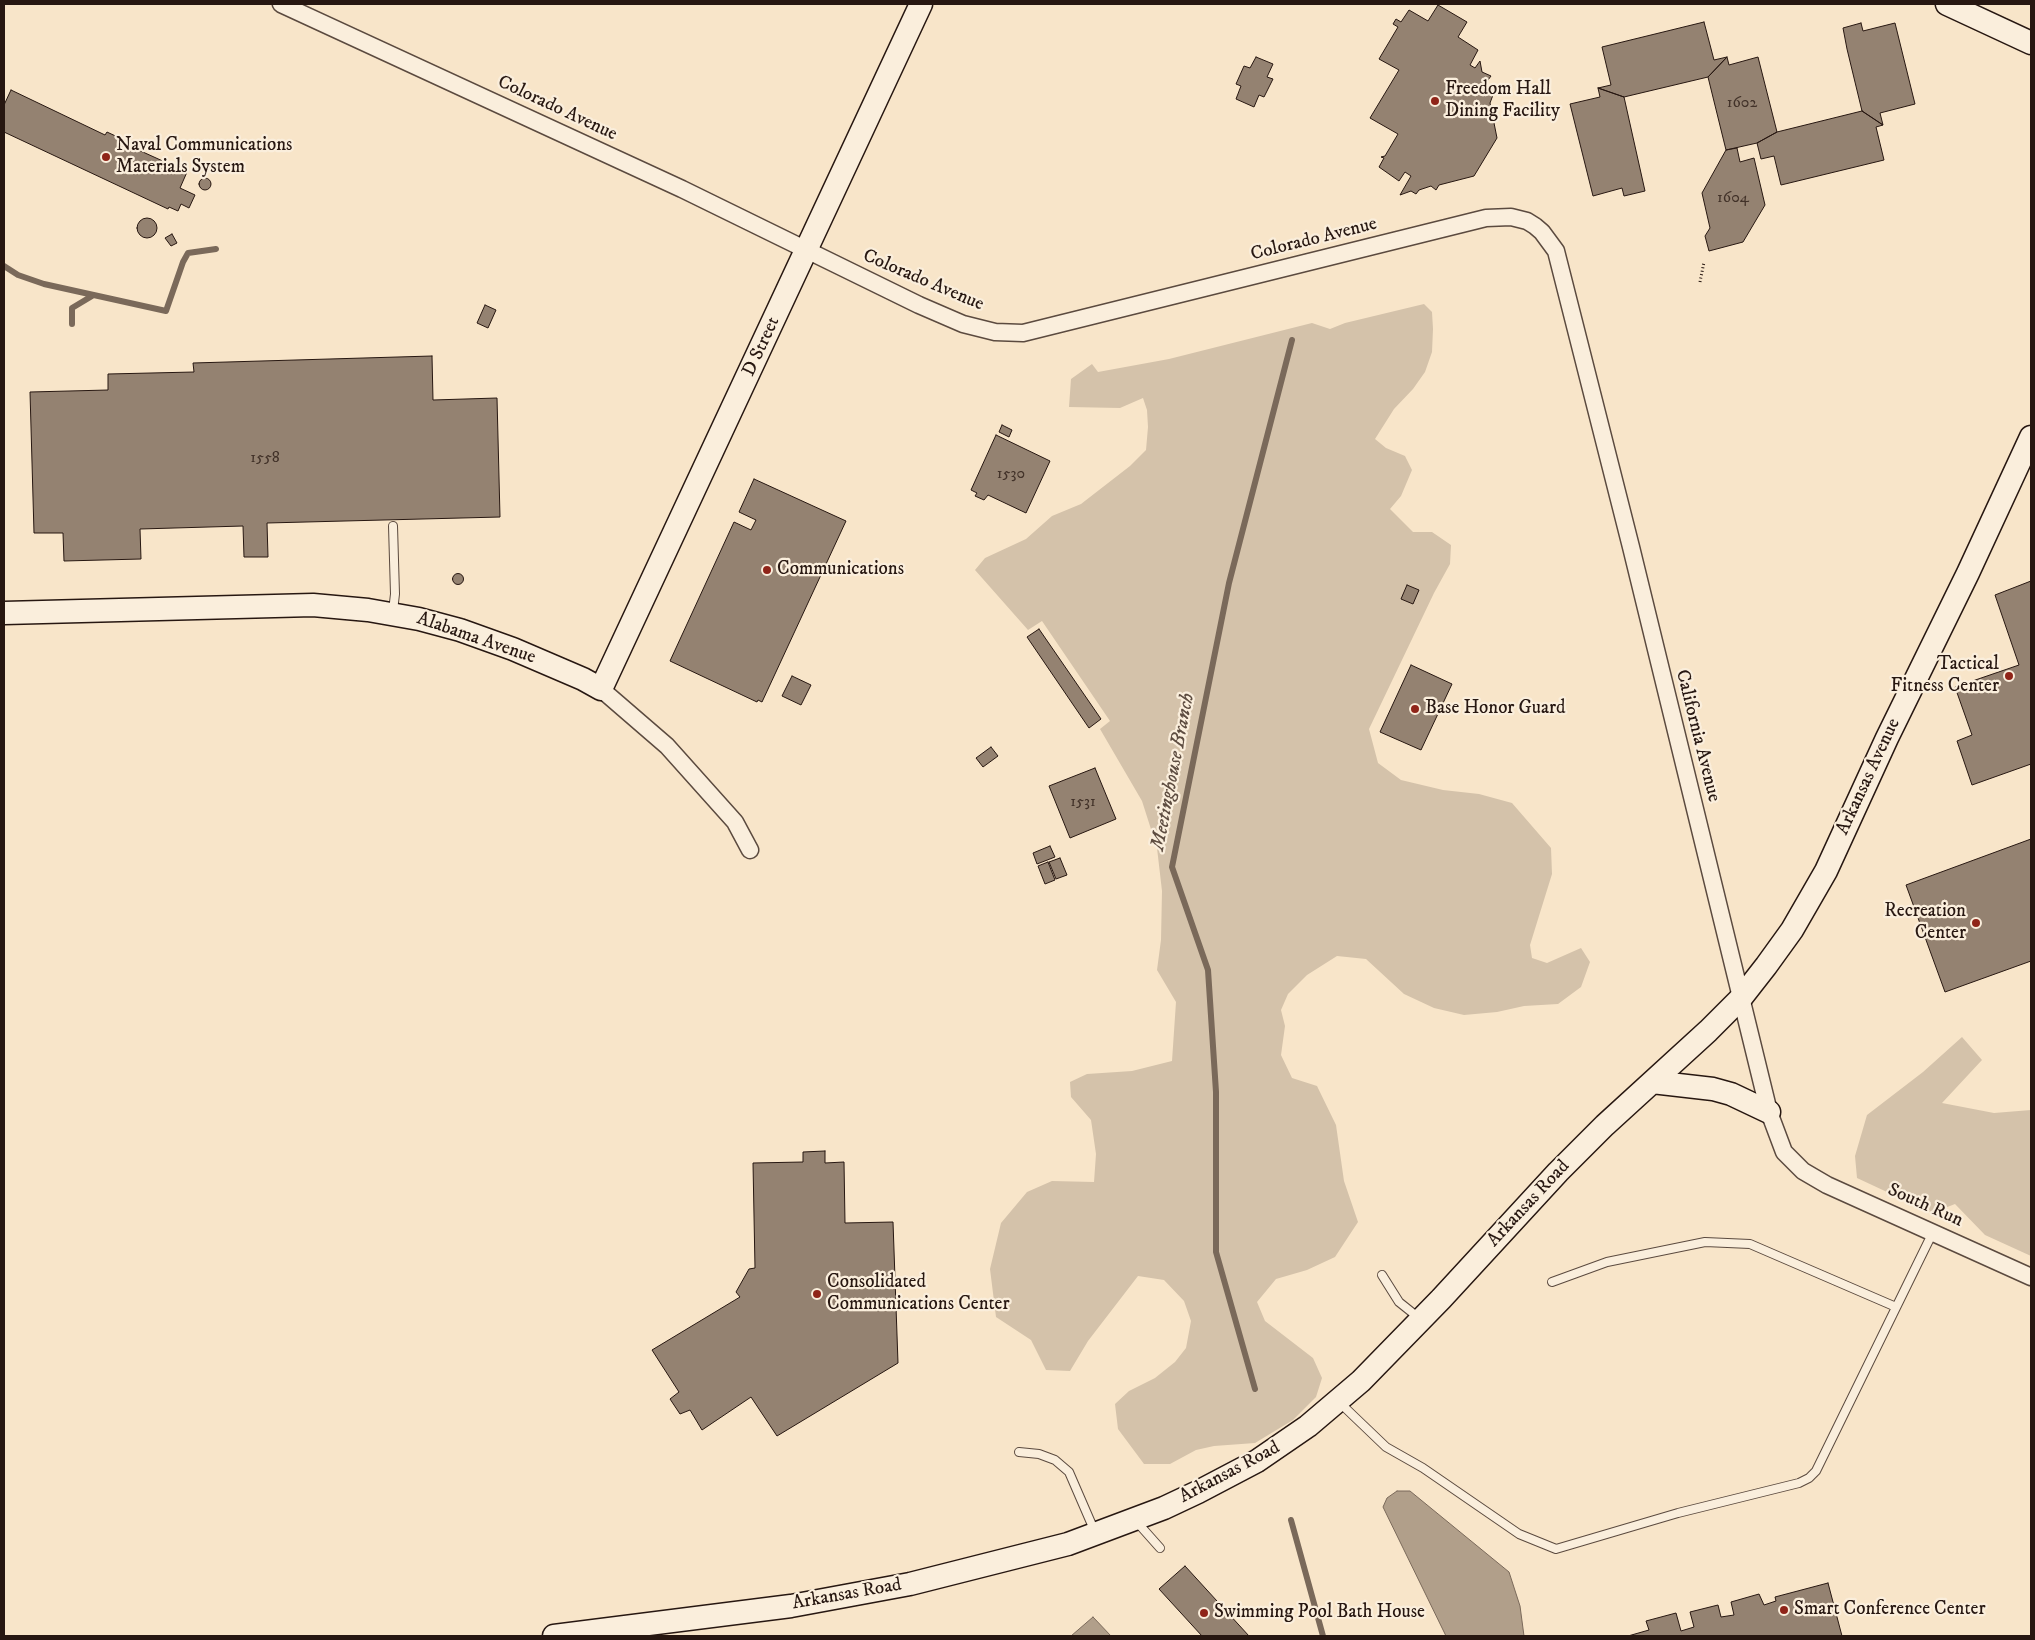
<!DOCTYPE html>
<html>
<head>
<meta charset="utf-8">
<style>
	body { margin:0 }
	#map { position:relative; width:2035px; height:1640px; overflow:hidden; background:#f8e5c9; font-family:"IM FELL DW Pica",serif }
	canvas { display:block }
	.frame { position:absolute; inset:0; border:5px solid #271711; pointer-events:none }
</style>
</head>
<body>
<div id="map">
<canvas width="2035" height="1640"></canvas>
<div class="frame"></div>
</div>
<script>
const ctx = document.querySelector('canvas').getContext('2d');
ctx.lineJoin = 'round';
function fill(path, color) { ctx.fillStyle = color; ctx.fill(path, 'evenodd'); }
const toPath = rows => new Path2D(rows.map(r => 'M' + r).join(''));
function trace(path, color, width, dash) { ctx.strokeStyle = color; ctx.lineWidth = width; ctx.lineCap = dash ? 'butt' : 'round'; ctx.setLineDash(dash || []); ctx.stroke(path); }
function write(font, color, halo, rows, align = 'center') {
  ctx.font = font + ' "IM FELL DW Pica",serif'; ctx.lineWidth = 4.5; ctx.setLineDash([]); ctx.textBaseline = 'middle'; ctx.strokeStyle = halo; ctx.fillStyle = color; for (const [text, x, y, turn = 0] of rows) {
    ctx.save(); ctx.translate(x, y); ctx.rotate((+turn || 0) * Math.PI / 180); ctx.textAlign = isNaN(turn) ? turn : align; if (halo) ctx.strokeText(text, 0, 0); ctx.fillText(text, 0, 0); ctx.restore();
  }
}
const green = toPath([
	[1424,304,1432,312,1433,329,1432,352,1425,372,1413,389,1394,409,1375,439,1386,448,1405,456,1412,470,1401,496,1390,509,1413,532,1432,532,1451,545,1450,564,1434,593,1369,729,1378,763,1401,780,1443,790,1479,794,1512,803,1551,848,1552,874,1530,945,1532,958,1547,963,1581,948,1590,962,1581,987,1558,1004,1524,1006,1497,1012,1464,1015,1434,1008,1404,994,1366,959,1337,956,1307,975,1288,994,1281,1010,1285,1026,1281,1055,1292,1078,1317,1086,1336,1125,1344,1181,1358,1222,1335,1257,1307,1270,1276,1279,1257,1302,1265,1321,1313,1358,1322,1378,1316,1397,1293,1420,1255,1443,1214,1446,1196,1450,1170,1464,1144,1464,1118,1429,1115,1404,1129,1391,1155,1378,1175,1362,1186,1348,1191,1321,1184,1301,1164,1280,1138,1276,1088,1341,1070,1371,1046,1370,1031,1340,996,1317,990,1269,1001,1223,1027,1192,1052,1181,1094,1182,1096,1154,1091,1120,1071,1097,1070,1082,1087,1074,1132,1071,1172,1061,1176,1002,1157,970,1161,940,1162,891,1157,848,1142,801,1100,729,1110,721,1042,621,1028,630,975,570,985,558,1026,539,1052,516,1081,504,1130,466,1146,450,1148,427,1147,410,1143,398,1120,408,1069,407,1071,379,1092,364,1098,372,1169,359,1312,323,1330,329,1345,323],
	[1962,1037,1982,1060,1942,1103,1994,1113,2031,1110,2031,1256,1985,1235,1955,1204,1932,1213,1857,1178,1855,1156,1867,1115,1923,1072]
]);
const water = toPath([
	[1397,1491,1410,1491,1509,1572,1520,1606,1524,1636,1446,1636,1383,1507,1387,1498,1397,1491],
	[1093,1617,1111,1636,1071,1636,1093,1617]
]);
const stream = toPath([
	[4,266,18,275,44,284,166,311,183,262,188,253,216,249],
	[72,324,72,308,92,296],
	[1255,1389,1216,1252,1216,1092,1208,970,1172,867,1229,583,1292,340],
	[1291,1520,1323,1636]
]);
const building = toPath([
	[1438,5,1467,22,1458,37,1478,50,1470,65,1475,68,1480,61,1482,72,1491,76,1485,84,1488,92,1493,95,1490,103,1497,138,1474,176,1439,185,1436,190,1431,186,1419,190,1416,194,1411,191,1400,195,1411,176,1405,172,1399,181,1379,167,1384,158,1381,157,1385,156,1398,134,1370,118,1399,70,1379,59,1398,27,1393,24,1396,19,1401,22,1409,10,1428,21,1438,5],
	[1704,22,1714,60,1727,57,1708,77,1624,97,1598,88,1611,85,1602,47,1704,22],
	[1861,23,1863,31,1895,23,1913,96,1915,104,1880,113,1883,125,1862,111,1847,49,1843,28,1861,23],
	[1256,57,1273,64,1267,77,1273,79,1264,97,1259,95,1254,107,1236,99,1241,86,1236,84,1244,66,1250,68,1256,57],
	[1727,57,1729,65,1758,57,1777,132,1757,143,1726,150,1708,77,1727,57],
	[1598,88,1624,97,1645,191,1624,196,1622,188,1593,196,1570,104,1600,97,1598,88],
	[11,90,105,135,107,132,124,140,123,143,187,172,180,188,195,195,189,208,181,204,178,211,169,207,168,209,4,132,4,105,11,90],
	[1862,111,1883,125,1876,127,1884,160,1781,185,1774,156,1761,159,1757,143,1777,132,1862,111],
	[1737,148,1740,162,1754,158,1765,205,1743,242,1709,251,1705,236,1710,228,1702,193,1726,150,1737,148],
	'199 184a6 6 0 1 1 12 0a6 6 0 1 1-12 0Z',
	'137 228a10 10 0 1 1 20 0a10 10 0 1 1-20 0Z',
	[172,234,177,243,171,246,165,238,172,234],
	[485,305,496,310,488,328,477,323,485,305],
	[432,356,433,400,497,398,500,517,267,523,268,557,244,557,243,526,140,529,141,559,64,561,63,533,34,533,30,392,108,390,108,374,194,372,193,363,432,356],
	[1002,425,1012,430,1009,437,999,432,1002,425],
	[996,435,1050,461,1026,513,988,495,984,500,975,496,977,493,971,490,996,435],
	[754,479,846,521,762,702,758,700,757,702,670,661,734,522,751,530,756,520,739,512,754,479],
	'452.5 579a5.5 5.5 0 1 1 11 0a5.5 5.5 0 1 1-11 0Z',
	[2031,581,2031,764,1972,785,1957,741,1972,735,1955,687,2019,665,1995,595,2031,581],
	[1407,585,1419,590,1413,604,1401,599,1407,585],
	[1039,629,1101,719,1089,728,1027,637,1039,629],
	[1411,665,1452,684,1421,750,1380,732,1411,665],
	[792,676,811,685,801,705,782,696,792,676],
	[991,747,998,756,983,767,976,758,991,747],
	[1095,768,1116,819,1070,838,1049,786,1095,768],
	[2031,839,2031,961,1945,992,1906,885,2031,839],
	[1050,846,1055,857,1037,864,1033,853,1050,846],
	[1060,858,1067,875,1056,879,1049,862,1060,858],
	[1048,862,1055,880,1045,884,1038,866,1048,862],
	[825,1151,825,1163,844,1162,845,1223,893,1222,898,1363,777,1436,751,1397,702,1430,690,1410,680,1414,670,1399,679,1392,652,1350,740,1297,736,1292,749,1269,755,1268,753,1163,803,1162,803,1152,825,1151],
	[1185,1566,1249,1636,1202,1636,1159,1589,1185,1566],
	[1828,1583,1842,1636,1628,1636,1649,1630,1646,1621,1676,1613,1681,1631,1694,1627,1690,1612,1718,1605,1721,1617,1734,1615,1731,1602,1759,1594,1764,1605,1776,1601,1775,1597,1828,1583]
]);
const path = toPath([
	[1700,282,1704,262]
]);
const lane = toPath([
	[393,611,395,594,393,526],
	[1382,1275,1399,1302,1419,1318],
	[1552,1282,1607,1262,1705,1242,1750,1244,1896,1307],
	[1339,1402,1386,1447,1423,1468,1519,1534,1556,1549,1678,1513,1799,1483,1809,1478,1816,1471,1933,1232],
	[1019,1452,1039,1454,1055,1460,1069,1472,1095,1532],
	[1136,1521,1160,1548]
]);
const street = toPath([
	[281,4,682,189,919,305,963,324,995,332,1023,333,1486,218,1511,217,1527,221,1535,226,1542,232,1556,251,1631,547,1769,1112,1784,1152,1803,1171,1827,1185,2031,1277],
	[601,689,667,746,735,822,750,850]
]);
const secondary = toPath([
	[1947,4,2031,43],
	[4,613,313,605,368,610,419,619,460,630,513,649,583,679,601,689,921,4],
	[1652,1082,1713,1089,1731,1094,1769,1112],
	[554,1636,791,1606,910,1584,1068,1544,1164,1508,1198,1492,1257,1461,1308,1426,1361,1381,1441,1299,1558,1172,1605,1125,1708,1031,1741,998,1766,966,1792,930,1826,871,1887,738,1968,573,2031,437]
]);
const markers = [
	[1435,101,5,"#8f2418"],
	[106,157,5,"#8f2418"],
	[767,570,5,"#8f2418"],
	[2009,676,5,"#8f2418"],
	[1415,709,5,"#8f2418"],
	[1976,923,5,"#8f2418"],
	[817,1294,5,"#8f2418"],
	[1784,1610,5,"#8f2418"],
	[1204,1613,5,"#8f2418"]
];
const numberNames = [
	["1602",1742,104],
	["1604",1733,199],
	["1558",265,459],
	["1530",1011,475],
	["1531",1083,803]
];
const poiNames = [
	["Freedom Hall",1445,90],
	["Dining Facility",1445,112],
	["Naval Communications",116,146],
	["Materials System",116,168],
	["Communications",777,570],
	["Tactical",1999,665,"right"],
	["Fitness Center",1999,687,"right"],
	["Base Honor Guard",1425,709],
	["Recreation",1966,912,"right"],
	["Center",1966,934,"right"],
	["Consolidated",827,1283],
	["Communications Center",827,1305],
	["Smart Conference Center",1794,1610],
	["Swimming Pool Bath House",1214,1613]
];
const streetNames = [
	["Colorado Avenue",557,109,25],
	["Colorado Avenue",1314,240,-14],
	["Colorado Avenue",923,281,23],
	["D Street",762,347,-65],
	["Alabama Avenue",476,639,19],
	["California Avenue",1697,736,76],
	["Arkansas Avenue",1869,777,-65],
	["Arkansas Road",1529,1204,-47],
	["South Run",1925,1206,24],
	["Arkansas Road",1230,1473,-28],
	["Arkansas Road",847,1595,-10]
];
const waterNames = [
	["Meetinghouse Branch",1174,772,-79]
];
fill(green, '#d4c2aa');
fill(water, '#b19f8a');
trace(water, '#7a695a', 1);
trace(stream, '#7a695a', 6);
fill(building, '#948271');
trace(building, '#271711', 1);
trace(lane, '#5b4a3f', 10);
trace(street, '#5b4a3f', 19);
trace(secondary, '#271711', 25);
trace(path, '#271711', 3, [1, 2.5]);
trace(lane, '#faeedc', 8);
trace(street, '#faeedc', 16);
trace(secondary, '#faeedc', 22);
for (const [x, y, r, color] of markers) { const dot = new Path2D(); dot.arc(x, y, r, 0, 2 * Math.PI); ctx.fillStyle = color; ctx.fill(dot); trace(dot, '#faeedc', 2); }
write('16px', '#423229', null, numberNames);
write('19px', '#271711', '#faeedc', poiNames, 'left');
write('19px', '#271711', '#faeedc', streetNames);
write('italic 20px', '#5e4d41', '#faeedc', waterNames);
</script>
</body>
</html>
